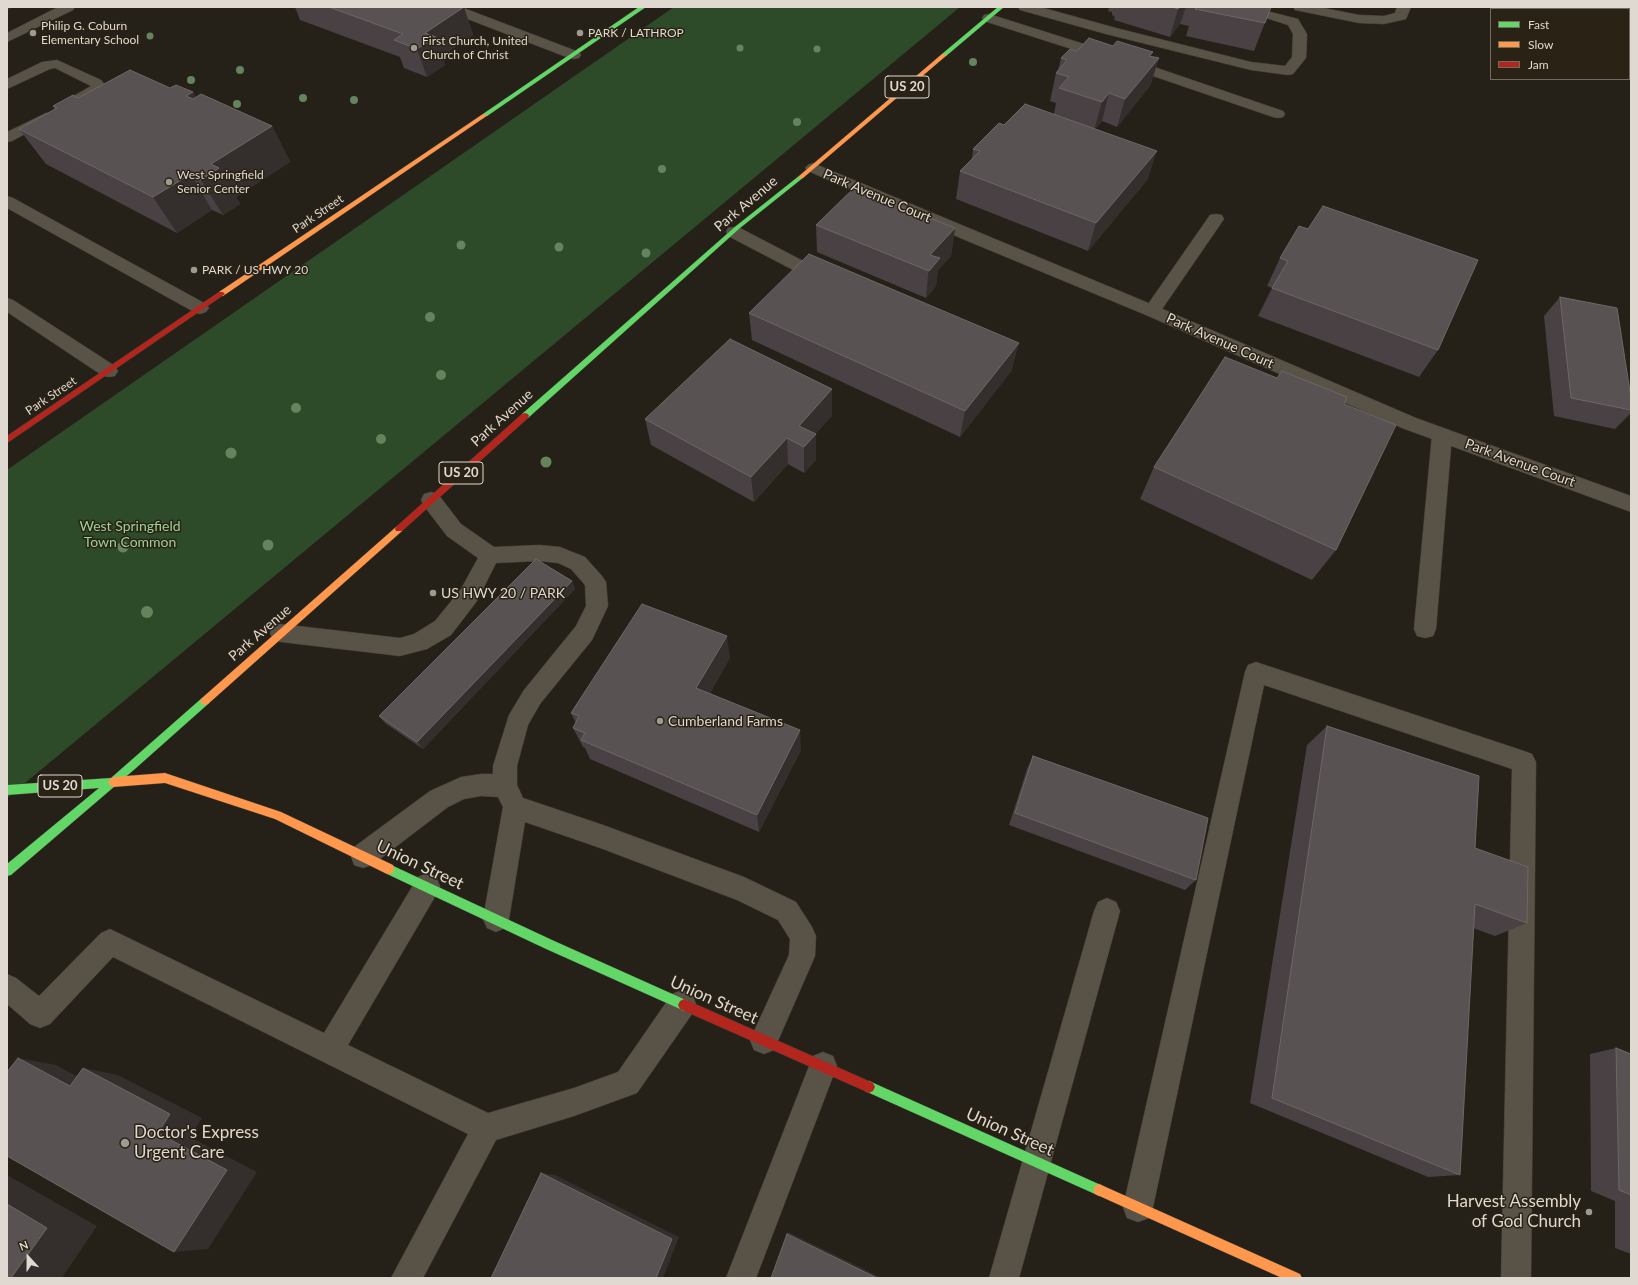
<!DOCTYPE html>
<html>
<head>
<meta charset="utf-8">
<style>
	body { margin:0 }
	#map { position:relative; width:1638px; height:1285px; overflow:hidden; background:#252119; font-family:Lato,sans-serif }
	canvas { display:block }
	.frame { position:absolute; inset:0; border:8px solid #dfd9d1; pointer-events:none }
	.legend { position:absolute; left:1490px; top:8px; width:140px; height:72px; box-sizing:border-box; background:#2a2214; border:1px solid #726b60; margin:0; padding:5px 7px; list-style:none; font-size:12px; color:#dfd9d1 }
	.legend li { display:flex; align-items:center; gap:8px; height:20px }
	.legend b { width:20px; border:1px solid #726b60 }
	.north { position:absolute; left:8px; top:1237px; width:40px; height:40px; -webkit-text-stroke:3px #2a2214; paint-order:stroke; rotate:339deg; font-size:11px; font-weight:700; line-height:16px; text-align:center; color:#dfd9d1 }
	.north::after { content:''; display:block; margin:auto; width:14px; height:18px; background:#dfd9d1; clip-path:polygon(50% 0,100% 100%,50% 72%,0 100%) }
</style>
</head>
<body>
<div id="map">
<canvas width="1638" height="1285"></canvas>
<div class="frame"></div>
<ul class="legend">
<li><b style="height:5px;background:#63d668"></b>Fast</li>
<li><b style="height:5px;background:#ff974d"></b>Slow</li>
<li><b style="height:5px;background:#b3261e"></b>Jam</li>
</ul>
<div class="north">N</div>
</div>
<script>
const ctx = document.querySelector('canvas').getContext('2d');
ctx.lineJoin = 'round';
function fill(path, color) { ctx.fillStyle = color; ctx.fill(path, 'evenodd'); }
const toPath = rows => new Path2D(rows.map(r => 'M' + r).join(''));
function trace(path, color, width, dash) { ctx.strokeStyle = color; ctx.lineWidth = width; ctx.lineCap = dash ? 'butt' : 'round'; ctx.setLineDash(dash || []); ctx.stroke(path); }
function write(font, color, halo, rows, align = 'center') {
  ctx.font = font + ' Lato,sans-serif'; ctx.lineWidth = 3; ctx.setLineDash([]); ctx.textBaseline = 'middle'; ctx.strokeStyle = halo; ctx.fillStyle = color; for (const [text, x, y, turn = 0] of rows) {
    ctx.save(); ctx.translate(x, y); ctx.rotate((+turn || 0) * Math.PI / 180); ctx.textAlign = isNaN(turn) ? turn : align; if (halo) ctx.strokeText(text, 0, 0); ctx.fillText(text, 0, 0); ctx.restore();
  }
}
const green = toPath([
	[674,7,960,7,7,798,7,470]
]);
const lane = toPath([
	[58,7,75,7,73,10,7,42,7,33,58,7],
	[442,7,461,7,579,52,581,55,579,58,574,59,569,58,444,10,442,7],
	[1018,7,1040,7,1116,28,1251,62,1285,66,1292,57,1293,34,1288,25,1263,17,1227,10,1225,7,1251,7,1298,19,1307,34,1306,58,1293,74,1288,75,1251,70,1106,34,1020,10,1018,7],
	[1293,7,1319,7,1359,15,1384,16,1395,13,1397,7,1411,7,1406,19,1384,24,1359,23,1300,11,1295,10,1293,7],
	[989,14,1122,56,1283,111,1285,114,1283,117,1278,118,1273,117,1112,62,984,21,982,18,984,15,989,14],
	[57,60,101,80,106,86,101,93,80,104,75,105,70,104,68,101,70,98,91,86,55,68,50,69,7,89,7,79,42,62,57,60],
	[46,113,51,114,53,117,51,120,12,141,7,142,7,132,46,113],
	[7,196,13,198,206,304,209,308,206,312,200,314,194,312,7,208,7,196],
	[1216,214,1222,215,1224,219,1158,315,1152,317,1146,315,1143,311,1146,307,1210,215,1216,214],
	[734,227,740,228,809,264,832,273,834,277,832,281,826,283,797,272,728,236,726,232,728,228,734,227],
	[7,298,13,300,115,366,118,371,115,376,109,377,103,376,7,312,7,298],
	[1442,428,1449,430,1452,435,1436,629,1433,636,1425,638,1417,636,1414,629,1432,435,1435,430,1442,428],
	[431,492,438,494,461,524,494,547,539,545,560,547,585,557,602,576,606,582,608,606,592,640,540,704,528,725,517,766,517,785,523,798,603,825,744,877,796,902,812,927,816,936,815,956,774,1050,764,1054,754,1050,750,1040,789,955,790,939,778,920,737,900,603,849,525,822,509,919,505,928,496,932,487,928,483,919,503,807,498,797,481,796,464,799,448,807,372,865,363,868,354,865,351,856,354,847,430,791,461,777,481,774,493,774,493,766,509,715,524,690,576,626,586,606,585,585,571,569,558,563,539,561,496,563,477,601,451,635,427,649,419,651,400,656,281,642,273,640,270,633,273,626,281,624,400,638,414,634,435,621,461,589,478,558,447,536,424,506,421,500,424,494,431,492],
	[1256,662,1524,751,1532,754,1536,762,1531,1278,1501,1278,1512,769,1264,685,1153,1207,1149,1218,1138,1222,1127,1218,1123,1207,1245,672,1248,665,1256,662],
	[427,873,436,877,440,886,436,895,348,1045,488,1113,574,1088,618,1072,672,994,682,990,692,994,696,1004,692,1014,637,1093,574,1116,496,1140,423,1278,391,1278,468,1134,113,957,50,1024,40,1028,30,1024,7,1004,7,974,16,978,39,996,101,933,110,929,324,1033,418,877,427,873],
	[1107,898,1116,902,1120,911,1019,1278,989,1278,1094,911,1098,902,1107,898],
	[823,1052,833,1056,837,1066,756,1278,726,1278,813,1056,823,1052]
]);
const street = toPath([
	[813,163,1158,307,1416,418,1631,496,1631,512,1402,428,1146,315,965,240,808,171,805,168,808,165,813,163]
]);
const fast = toPath([
	[639,7,646,7,487,116,483,116,483,114,639,7],
	[998,7,1004,7,946,56,942,56,942,54,998,7],
	[799,176,804,177,740,228,528,418,522,418,521,416,522,414,736,226,799,176],
	[205,697,208,698,210,701,208,704,136,768,11,875,7,876,7,864,99,788,7,795,7,785,111,778,202,698,205,697],
	[389,864,552,940,688,1001,690,1005,688,1009,684,1011,680,1009,544,948,385,873,384,869,385,865,389,864],
	[869,1081,1103,1186,1105,1190,1103,1194,1099,1196,1095,1194,865,1091,863,1087,865,1083,869,1081]
]);
const slow = toPath([
	[942,54,947,55,803,178,799,178,799,176,942,54],
	[483,114,488,115,223,296,219,296,219,292,483,114],
	[399,526,402,527,403,529,402,531,208,704,205,705,202,704,200,701,202,698,396,527,399,526],
	[165,773,281,812,393,865,394,869,393,873,389,874,385,873,275,819,165,783,113,787,110,785,108,782,110,779,113,777,165,773],
	[1099,1184,1300,1274,1302,1278,1282,1278,1095,1194,1093,1190,1095,1186,1099,1184]
]);
const jam = toPath([
	[219,292,223,292,225,294,7,443,7,436,219,292],
	[525,413,528,414,529,416,528,418,402,531,396,531,395,529,396,527,522,414,525,413],
	[684,999,873,1083,875,1087,873,1091,869,1093,865,1091,680,1009,678,1005,680,1001,684,999]
]);
const trees = [
	[122,26,3.5],
	[150,36,3.5],
	[740,48,3.5],
	[817,49,3.5],
	[973,62,4],
	[240,70,4],
	[191,80,4],
	[303,98,4],
	[354,100,4],
	[237,104,4],
	[797,122,4],
	[662,169,4],
	[461,245,4.5],
	[559,247,4.5],
	[646,253,4.5],
	[430,317,5],
	[441,375,5],
	[296,408,5],
	[381,439,5],
	[231,453,5.5],
	[546,462,5.5],
	[268,545,5.5],
	[123,547,5.5],
	[147,612,6]
];
const wall = toPath([
	[295,7,464,7,473,35,442,56,445,65,427,77,404,68,400,57,300,20],
	[1109,7,1271,7,1254,51,1186,36,1189,26,1180,24,1170,37,1114,20,1115,17,1112,15,1112,12,1108,11],
	[1610,7,1631,7,1631,10,1629,10,1629,9,1623,9],
	[1113,46,1153,52,1151,56,1159,58,1150,86,1117,127,1102,121,1095,129,1148,179,1088,251,956,199,960,171,972,159,973,149,1004,125,1054,114,1056,103,1050,101,1056,73,1058,70,1061,58],
	[170,88,193,92,196,97,272,126,290,162,236,197,240,204,223,215,212,210,177,233,46,164,19,129,55,110,53,106,78,98],
	[816,225,955,228,951,256,938,270,936,286,926,298,817,252],
	[1299,226,1438,350,1419,377,1258,316,1272,288,1267,286,1280,258],
	[1560,297,1631,398,1631,413,1615,429,1554,416,1544,316],
	[749,313,1012,370,960,437,752,340],
	[1277,378,1344,404,1336,550,1312,580,1140,499,1154,467],
	[832,416,815,434,816,434,816,460,804,473,788,464,754,502,651,445,645,419],
	[572,581,575,589,423,749,385,723,379,716],
	[730,658,710,693,801,750,759,832,590,759,585,748,583,747,573,728,576,723,571,713],
	[1327,726,1475,848,1527,923,1495,936,1473,928,1460,1175,1428,1177,1250,1103,1307,745],
	[1033,756,1196,880,1185,890,1009,825,1027,769],
	[1616,1048,1631,1054,1631,1254,1615,1248,1615,1201,1591,1191,1590,1054]
]);
const shadedWall = toPath([
	[7,7,10,7,11,9,7,11],
	[464,7,473,35,442,56,445,65,427,77,417,49,425,33],
	[1180,7,1186,7,1180,24,1170,37,1178,9],
	[1153,52,1146,73,1159,58,1150,86,1117,127,1125,99,1149,56],
	[193,92,213,128,186,96],
	[1109,93,1102,121,1094,130,1102,102],
	[272,126,290,162,236,197,240,204,223,215,201,180,211,164],
	[1157,151,1148,179,1088,251,1096,223],
	[191,174,212,210,177,233,153,197],
	[955,228,951,256,938,270,936,286,926,298,930,255],
	[1019,343,1012,370,960,437,965,411],
	[832,389,832,416,804,447,799,426],
	[816,434,816,460,804,473,804,447],
	[787,438,788,464,754,502,751,477],
	[572,581,575,589,423,749,417,742],
	[727,636,730,658,701,708,696,688],
	[800,730,801,750,759,832,757,815],
	[18,1058,56,1065,106,1092,70,1086],
	[83,1068,118,1075,202,1118,190,1137,257,1172,208,1249,174,1252,158,1133],
	[541,1173,555,1175,679,1237,663,1278,656,1278],
	[7,1175,97,1226,62,1278,11,1278,7,1204],
	[788,1232,882,1278,877,1278,787,1234]
]);
const building = toPath([
	[329,7,464,7,425,33,436,37,417,49,394,40,403,34,329,7],
	[1172,7,1180,7,1178,9,1172,7],
	[1196,7,1271,7,1265,23,1195,9,1196,7],
	[1089,38,1113,46,1117,41,1153,52,1149,56,1159,58,1125,99,1109,93,1102,102,1059,88,1069,77,1056,73,1067,60,1061,58,1070,49,1077,51,1089,38],
	[130,70,170,88,176,85,193,92,186,96,193,99,201,94,272,126,211,164,219,168,201,180,191,174,153,197,19,129,57,108,53,106,73,95,78,98,130,70],
	[1025,104,1157,151,1096,223,960,171,980,151,973,149,999,123,1004,125,1025,104],
	[854,188,955,228,930,255,940,258,929,271,816,225,854,188],
	[1323,206,1478,260,1438,350,1272,288,1288,261,1280,258,1299,226,1308,229,1323,206],
	[809,254,1019,343,965,411,749,313,809,254],
	[1560,297,1617,308,1631,398,1631,410,1571,398,1560,297],
	[730,339,832,389,799,426,816,434,804,447,787,438,751,477,645,419,730,339],
	[1225,357,1277,378,1282,371,1347,397,1344,404,1396,425,1336,550,1154,467,1225,357],
	[536,559,572,581,417,742,379,716,536,559],
	[642,604,727,636,696,688,800,730,757,815,581,740,585,733,573,728,579,716,571,713,642,604],
	[1327,726,1479,776,1475,848,1528,867,1527,923,1475,904,1460,1175,1272,1098,1327,726],
	[1033,756,1208,818,1196,880,1015,813,1033,756],
	[1616,1048,1631,1054,1631,1195,1619,1190,1616,1048],
	[18,1058,70,1086,83,1068,170,1114,158,1133,227,1170,174,1252,7,1156,7,1072,18,1058],
	[541,1173,672,1239,656,1278,491,1278,541,1173],
	[7,1204,47,1228,11,1278,7,1278,7,1204],
	[787,1234,877,1278,771,1278,787,1234]
]);
const markers = [
	[33,33,4,"#9e9991"],
	[580,33,4,"#9e9991"],
	[414,48,4,"#9e9991"],
	[169,182,4,"#9e9991"],
	[194,270,4,"#9e9991"],
	[433,593,4,"#9e9991"],
	[660,721,4,"#9e9991"],
	[125,1143,5,"#9e9991"],
	[1589,1212,4,"#9e9991"]
];
const farPoinames = [
	["Philip G. Coburn",41,26],
	["Elementary School",41,40],
	["PARK / LATHROP",588,33],
	["First Church, United",422,41],
	["Church of Christ",422,55],
	["West Springfield",177,175],
	["Senior Center",177,189],
	["PARK / US HWY 20",202,270]
];
const farStreetnames = [
	["Park Street",318,214,-34],
	["Park Street",51,396,-34]
];
const shields = [
	[907,87,44],
	[461,473,44],
	[60,786,44]
];
const shieldNames = [
	["US 20",907,87],
	["US 20",461,473],
	["US 20",60,786]
];
const streetNames = [
	["Park Avenue Court",877,196,23],
	["Park Avenue",746,204,-40],
	["Park Avenue Court",1220,341,24],
	["Park Avenue",502,418,-42],
	["Park Avenue Court",1520,463,20],
	["Park Avenue",260,633,-41]
];
const parkNames = [
	["West Springfield",130,526],
	["Town Common",130,542]
];
const poiNames = [
	["US HWY 20 / PARK",441,593],
	["Cumberland Farms",668,721]
];
const nearStreetnames = [
	["Union Street",420,865,25],
	["Union Street",714,1000,24],
	["Union Street",1010,1132,24]
];
const nearPoinames = [
	["Doctor's Express",134,1133],
	["Urgent Care",134,1153],
	["Harvest Assembly",1581,1202,"right"],
	["of God Church",1581,1222,"right"]
];
fill(green, '#2e4b29');
trace(lane, '#423e37', 1);
trace(street, '#423e37', 1);
trace(fast, '#423e37', 1);
trace(slow, '#423e37', 1);
trace(jam, '#423e37', 1);
fill(lane, '#595246');
fill(street, '#595246');
fill(fast, '#63d668');
fill(slow, '#ff974d');
fill(jam, '#b3261e');
ctx.fillStyle = '#65835d';
for (const [x, y, r] of trees) { ctx.beginPath(); ctx.arc(x, y, r, 0, 2 * Math.PI); ctx.fill(); }
fill(wall, '#494143');
fill(shadedWall, '#342e2c');
fill(building, '#595252');
trace(building, '#6e6766', 1);
for (const [x, y, r, color] of markers) { const dot = new Path2D(); dot.arc(x, y, r, 0, 2 * Math.PI); ctx.fillStyle = color; ctx.fill(dot); trace(dot, '#2a2214', 1.5); }
write('12px', '#dfd9d1', '#2a2214', farPoinames, 'left');
write('12px', '#dfd9d1', '#2a2214', farStreetnames);
for (const [x, y, w] of shields) { const box = new Path2D(); box.roundRect(x - w / 2, y - 11, w, 22, 3); ctx.fillStyle = '#2a2214'; ctx.fill(box); trace(box, '#dfd9d1', 1); }
write('bold 13px', '#dfd9d1', null, shieldNames);
write('14px', '#dfd9d1', '#2a2214', streetNames);
write('14px', '#99d394', '#2a2214', parkNames);
write('14px', '#dfd9d1', '#2a2214', poiNames, 'left');
write('17px', '#dfd9d1', '#2a2214', nearStreetnames);
write('17px', '#dfd9d1', '#2a2214', nearPoinames, 'left');
</script>
</body>
</html>
